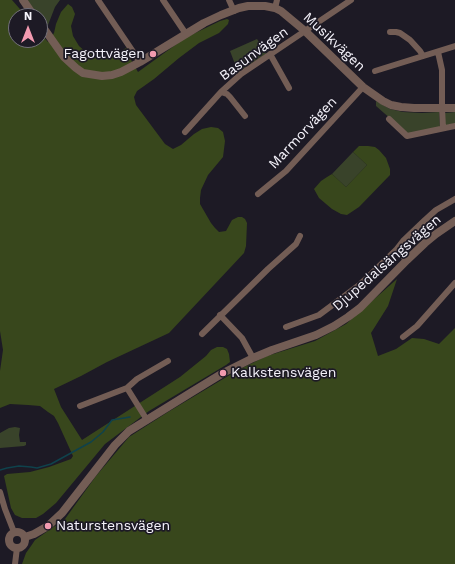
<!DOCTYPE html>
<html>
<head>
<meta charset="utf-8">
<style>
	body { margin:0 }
	#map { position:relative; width:455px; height:564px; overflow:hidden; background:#1d1a25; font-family:"Work Sans",sans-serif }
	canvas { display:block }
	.north { position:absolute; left:8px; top:8px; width:40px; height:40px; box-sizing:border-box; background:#1d1a25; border:1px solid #73717b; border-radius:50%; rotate:0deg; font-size:11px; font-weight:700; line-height:16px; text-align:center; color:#f5f3fb }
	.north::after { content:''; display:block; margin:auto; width:14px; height:18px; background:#f29ab0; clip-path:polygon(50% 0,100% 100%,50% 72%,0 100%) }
</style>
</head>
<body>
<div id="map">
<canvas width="455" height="564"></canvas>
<div class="north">N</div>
</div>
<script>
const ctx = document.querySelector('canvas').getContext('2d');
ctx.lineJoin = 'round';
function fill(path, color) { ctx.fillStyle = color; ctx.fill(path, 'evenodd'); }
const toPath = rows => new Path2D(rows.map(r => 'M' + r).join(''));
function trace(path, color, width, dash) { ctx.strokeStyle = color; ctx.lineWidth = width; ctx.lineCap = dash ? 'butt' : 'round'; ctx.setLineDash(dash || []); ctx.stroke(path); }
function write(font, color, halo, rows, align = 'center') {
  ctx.font = font + ' "Work Sans",sans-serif'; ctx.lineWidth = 3.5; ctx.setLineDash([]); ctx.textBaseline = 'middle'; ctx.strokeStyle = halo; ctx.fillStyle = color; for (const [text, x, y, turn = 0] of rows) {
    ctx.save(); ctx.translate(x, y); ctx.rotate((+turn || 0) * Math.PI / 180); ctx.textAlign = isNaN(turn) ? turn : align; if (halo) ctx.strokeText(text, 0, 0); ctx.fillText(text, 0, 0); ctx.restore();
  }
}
const green = toPath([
	[26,0,60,0,55,7,48,25],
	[257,39,267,54,238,72,230,51],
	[376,101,390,109,403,112,422,113,439,112,440,127,408,134,376,106],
	[455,112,455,124,445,126,445,113],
	[353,152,367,165,346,187,332,174],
	[15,427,20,428,19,435,20,442,26,442,26,445,24,446,0,448,0,433,9,428]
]);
const forest = toPath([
	[0,0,12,0,26,16,16,16,16,40,40,40,40,33,48,42,54,33,56,24,61,12,68,4,72,7,75,14,71,26,73,36,79,46,87,53,96,55,108,55,118,53,126,48,132,52,130,58,138,72,185,38,220,21,227,19,229,20,228,24,219,33,199,43,179,58,154,79,137,91,134,97,136,105,165,144,173,149,181,145,194,134,202,129,211,127,218,128,223,132,225,141,223,157,208,175,201,190,200,198,200,204,211,223,215,228,219,232,226,231,232,220,238,217,242,217,245,219,247,223,246,246,244,253,169,333,107,362,81,376,54,389,61,407,82,440,180,377,206,356,211,350,217,347,223,347,227,349,229,354,230,362,226,365,149,411,105,444,56,503,43,514,36,518,22,518,15,515,11,508,4,476,7,474,30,472,49,467,71,459,73,456,58,423,54,416,48,412,40,406,28,405,10,404,0,408,0,371,3,350,0,331],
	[359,146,368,146,375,147,379,150,386,158,390,169,390,175,359,207,347,215,341,214,332,209,319,198,314,189,321,181,327,177,332,174,346,187,367,165,353,152],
	[397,279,388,306,371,333,378,356,396,349,412,338,424,339,439,344,455,328,455,564,22,564,26,553,31,546,35,540,65,519,96,476,129,437,168,412,238,370,267,356,315,341,346,324]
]);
const stream = toPath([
	[0,470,7,468,19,466,31,467,37,468,51,464,91,442,103,432,112,420,130,417]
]);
const minor = toPath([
	[98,0,140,62],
	[163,0,186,34],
	[229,0,234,11],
	[275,8,277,0],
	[390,32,396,32,400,33,410,40,420,51,423,56],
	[438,52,442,70,442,108,443,128],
	[270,54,289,88],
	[375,71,455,46],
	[221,92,227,94,230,97,245,116],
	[389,119,407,136,455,126],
	[185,132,221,92,241,74,351,0],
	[258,194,286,171,363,87],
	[396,250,407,260],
	[220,315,242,338,253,358],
	[286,327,319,315,358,286,368,277,396,250,403,241,425,220,436,210,455,199],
	[202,334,268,269,296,244,300,236],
	[403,337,417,326,455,283],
	[127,388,147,420],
	[80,406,119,391,127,388,137,379,168,361],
	[0,492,5,509,14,532],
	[15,564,17,548]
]);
const tertiary = toPath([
	[23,0,34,16],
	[40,23,64,57,76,68,83,73,102,76,112,75,121,72,140,62,204,23,221,15,239,8,248,6,265,6,275,8,281,11,305,31,363,87,383,101,391,105,401,107,414,108,455,108],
	'9 540a8 8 0 1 1 16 0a8 8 0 1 1-16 0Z',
	[25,537,34,534,48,526,62,513,115,445,129,431,192,392,223,373,253,358,272,350,316,335,334,326,348,317,360,308,407,260,425,243,436,234,455,221]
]);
const markers = [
	[153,54,4,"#f29ab0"],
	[223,373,4,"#f29ab0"],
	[48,526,4,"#f29ab0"]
];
const streetNames = [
	["Musikvägen",334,42,43],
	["Basunvägen",254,54,-36],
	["Marmorvägen",303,133,-47],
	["Djupedalsängsvägen",387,263,-41]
];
const poiNames = [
	["Fagottvägen",145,54,"right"],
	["Kalkstensvägen",231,373],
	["Naturstensvägen",56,526]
];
fill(green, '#39432a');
fill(forest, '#38471c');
trace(stream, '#0f424c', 1.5);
trace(minor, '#735d55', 6);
trace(tertiary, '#735d55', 8);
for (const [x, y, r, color] of markers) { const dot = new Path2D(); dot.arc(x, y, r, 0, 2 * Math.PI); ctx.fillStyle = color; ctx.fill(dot); trace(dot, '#1d1a25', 1.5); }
write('14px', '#f5f3fb', '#1d1a25', streetNames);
write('14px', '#f5f3fb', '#1d1a25', poiNames, 'left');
</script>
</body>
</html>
